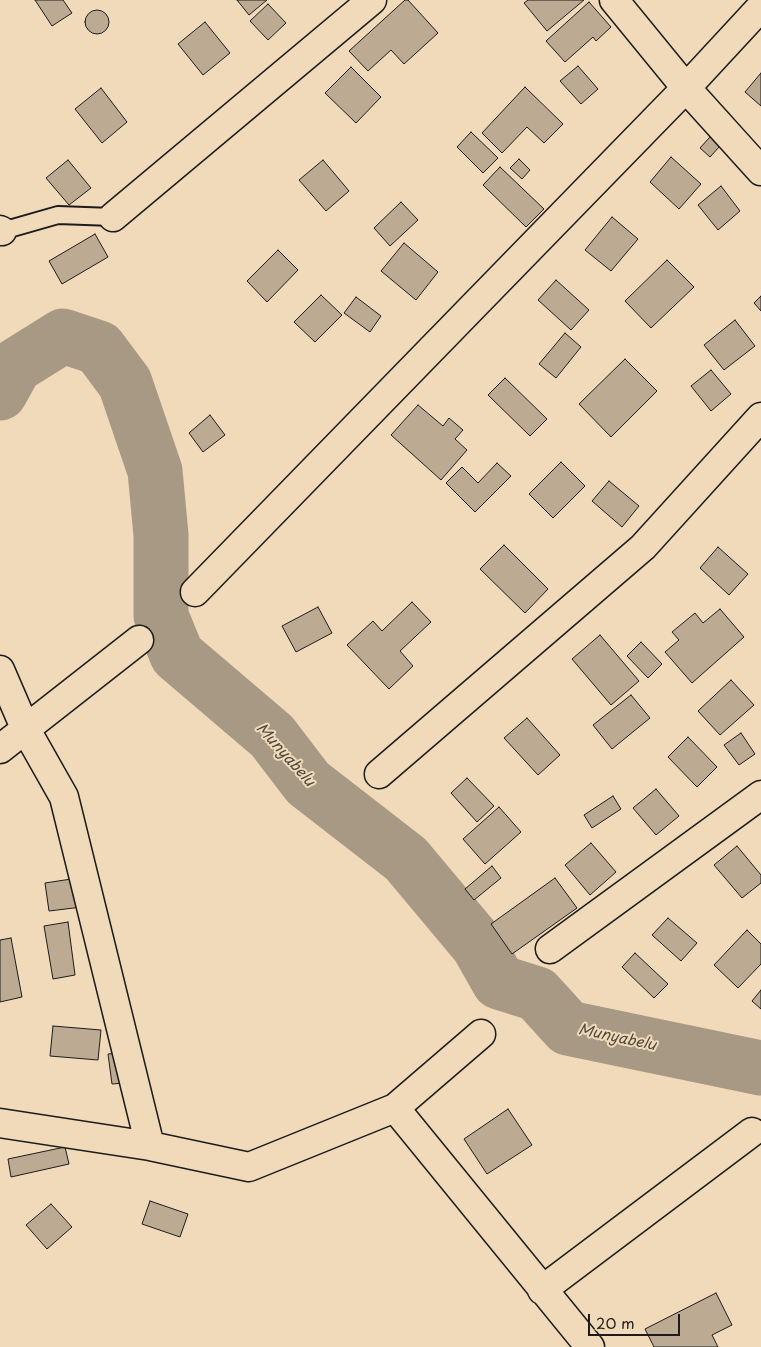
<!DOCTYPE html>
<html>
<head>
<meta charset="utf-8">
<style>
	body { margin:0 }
	#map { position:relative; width:761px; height:1347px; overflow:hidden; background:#f0dab9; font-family:"Playpen Sans",sans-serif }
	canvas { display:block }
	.scale { position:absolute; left:588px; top:1314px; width:92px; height:22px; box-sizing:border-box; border:2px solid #1c1c1c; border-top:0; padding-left:6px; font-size:15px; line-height:18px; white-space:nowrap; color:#1c1c1c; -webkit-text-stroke:4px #f0dab9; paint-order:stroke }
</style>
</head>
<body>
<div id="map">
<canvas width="761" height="1347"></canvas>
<div class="scale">20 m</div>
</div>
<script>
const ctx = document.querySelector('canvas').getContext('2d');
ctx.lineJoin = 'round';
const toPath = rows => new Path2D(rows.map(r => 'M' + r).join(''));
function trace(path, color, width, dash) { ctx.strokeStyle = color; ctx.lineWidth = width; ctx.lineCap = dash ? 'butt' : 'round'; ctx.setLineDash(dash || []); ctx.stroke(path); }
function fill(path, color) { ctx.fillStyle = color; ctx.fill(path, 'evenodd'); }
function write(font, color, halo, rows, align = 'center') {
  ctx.font = font + ' "Playpen Sans",sans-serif'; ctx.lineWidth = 4; ctx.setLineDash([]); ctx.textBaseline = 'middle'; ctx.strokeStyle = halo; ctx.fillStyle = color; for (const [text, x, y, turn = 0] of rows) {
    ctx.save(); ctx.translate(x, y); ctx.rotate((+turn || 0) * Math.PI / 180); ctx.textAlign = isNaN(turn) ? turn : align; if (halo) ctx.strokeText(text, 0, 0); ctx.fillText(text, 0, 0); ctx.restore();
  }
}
const river = toPath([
	[0,393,15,366,63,336,99,348,125,383,155,471,161,535,161,616,177,655,272,736,308,783,406,859,478,945,499,982,537,994,568,1028,761,1068]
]);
const building = toPath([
	[35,0,63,0,72,13,52,26,35,0],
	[237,0,267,0,249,15,237,0],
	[405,0,408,0,438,33,404,64,391,50,368,71,349,51,405,0],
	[528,0,584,0,547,31,524,3,528,0],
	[589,2,611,27,596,41,593,37,565,62,546,41,589,2],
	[268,4,286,23,268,40,250,21,268,4],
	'85 22a12 12 0 1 1 24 0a12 12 0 1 1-24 0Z',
	[205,22,230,53,203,75,178,44,205,22],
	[578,66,598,89,581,104,560,81,578,66],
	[351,67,381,97,356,123,325,93,351,67],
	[761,73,761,106,745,92,761,73],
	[525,87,563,124,544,143,527,127,502,153,482,133,525,87],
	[101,88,127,122,102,143,75,109,101,88],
	[471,132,498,158,483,173,457,147,471,132],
	[710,137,720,146,710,157,700,148,710,137],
	[671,157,701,184,679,209,650,182,671,157],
	[519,159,530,170,522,179,510,168,519,159],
	[68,160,91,188,69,205,46,178,68,160],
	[323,160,349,191,326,211,299,180,323,160],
	[500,167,544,209,526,227,483,185,500,167],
	[721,186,740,211,718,230,698,205,721,186],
	[401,202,418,220,390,246,374,228,401,202],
	[612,217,638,239,611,271,585,250,612,217],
	[95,234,108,257,62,284,49,261,95,234],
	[404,243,438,272,416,300,381,271,404,243],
	[278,250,298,270,267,302,247,281,278,250],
	[667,260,694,287,651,328,625,301,667,260],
	[556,280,589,310,571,330,538,300,556,280],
	[321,295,342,315,315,342,294,322,321,295],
	[761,296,761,311,754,303,761,296],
	[356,297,381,316,370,332,344,313,356,297],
	[735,320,755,346,724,370,704,345,735,320],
	[565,333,581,347,556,378,539,364,565,333],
	[625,359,657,391,611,437,579,404,625,359],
	[711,370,731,394,711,411,691,386,711,370],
	[505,378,547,419,530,436,488,395,505,378],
	[418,405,443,426,449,418,463,430,455,439,467,450,441,480,391,435,418,405],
	[210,415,225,435,203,452,189,433,210,415],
	[561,462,585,486,553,518,529,494,561,462],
	[497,463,511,476,475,512,446,483,462,467,478,483,497,463],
	[609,481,639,506,622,527,592,501,609,481],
	[504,545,548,589,525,613,480,569,504,545],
	[718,547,748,574,729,595,700,568,718,547],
	[412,602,431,622,400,651,413,666,389,689,347,645,373,621,382,631,412,602],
	[318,607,332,633,296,652,282,626,318,607],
	[720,609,744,637,692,683,665,652,679,640,672,632,695,613,703,623,720,609],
	[600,635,639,681,611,705,572,659,600,635],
	[641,642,662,664,648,678,627,656,641,642],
	[731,680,754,705,720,735,698,711,731,680],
	[631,695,650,718,612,749,593,725,631,695],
	[527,718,560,755,538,775,504,738,527,718],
	[741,733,755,754,739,765,724,745,741,733],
	[688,737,717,767,697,787,668,757,688,737],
	[467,778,494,806,477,822,451,793,467,778],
	[656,789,679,816,656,835,633,808,656,789],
	[613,796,621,809,592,828,584,815,613,796],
	[499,807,521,832,485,864,463,839,499,807],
	[591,843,616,872,590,895,565,865,591,843],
	[737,846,761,875,761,883,742,898,714,865,737,846],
	[492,866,501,878,474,900,465,889,492,866],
	[78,878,82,907,49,911,45,883,78,878],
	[555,878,577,908,512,954,491,924,555,878],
	[668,918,697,943,681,961,652,935,668,918],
	[68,922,75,975,53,979,44,926,68,922],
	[747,930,761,944,761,964,738,988,714,965,747,930],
	[11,938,22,997,0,1002,0,940,11,938],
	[635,953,668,984,654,998,622,967,635,953],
	[761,990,761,1009,752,1001,761,990],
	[53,1026,101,1030,98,1060,50,1056,53,1026],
	[121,1053,125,1083,112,1084,108,1054,121,1053],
	[508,1109,532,1145,487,1174,464,1139,508,1109],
	[65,1147,69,1164,11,1177,8,1159,65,1147],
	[150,1201,188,1214,180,1237,142,1224,150,1201],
	[51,1204,72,1227,47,1249,26,1225,51,1204],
	[716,1293,732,1325,712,1335,718,1347,654,1347,645,1329,716,1293]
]);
const service = toPath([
	[2,231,58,215,113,217]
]);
const minor = toPath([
	[614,0,686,88,761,171],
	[113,217,372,0],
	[0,230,2,231],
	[195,592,686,88,761,7],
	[0,670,25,728,64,797,150,1146],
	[0,749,139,640],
	[379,774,643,547,761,417],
	[550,949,761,795],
	[481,1034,395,1108,590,1347],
	[0,1123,150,1146,249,1167,395,1108],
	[542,1290,752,1132]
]);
const waterNames = [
	["Munyabelu",285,755,48],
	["Munyabelu",617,1038,12]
];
trace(river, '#a79983', 55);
fill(building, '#bcab92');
trace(building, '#1c1c1c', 1);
trace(service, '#1c1c1c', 20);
trace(minor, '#1c1c1c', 31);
trace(service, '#f0dab9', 16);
trace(minor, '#f0dab9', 28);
write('italic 15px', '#4d4840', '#f0dab9', waterNames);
</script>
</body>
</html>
